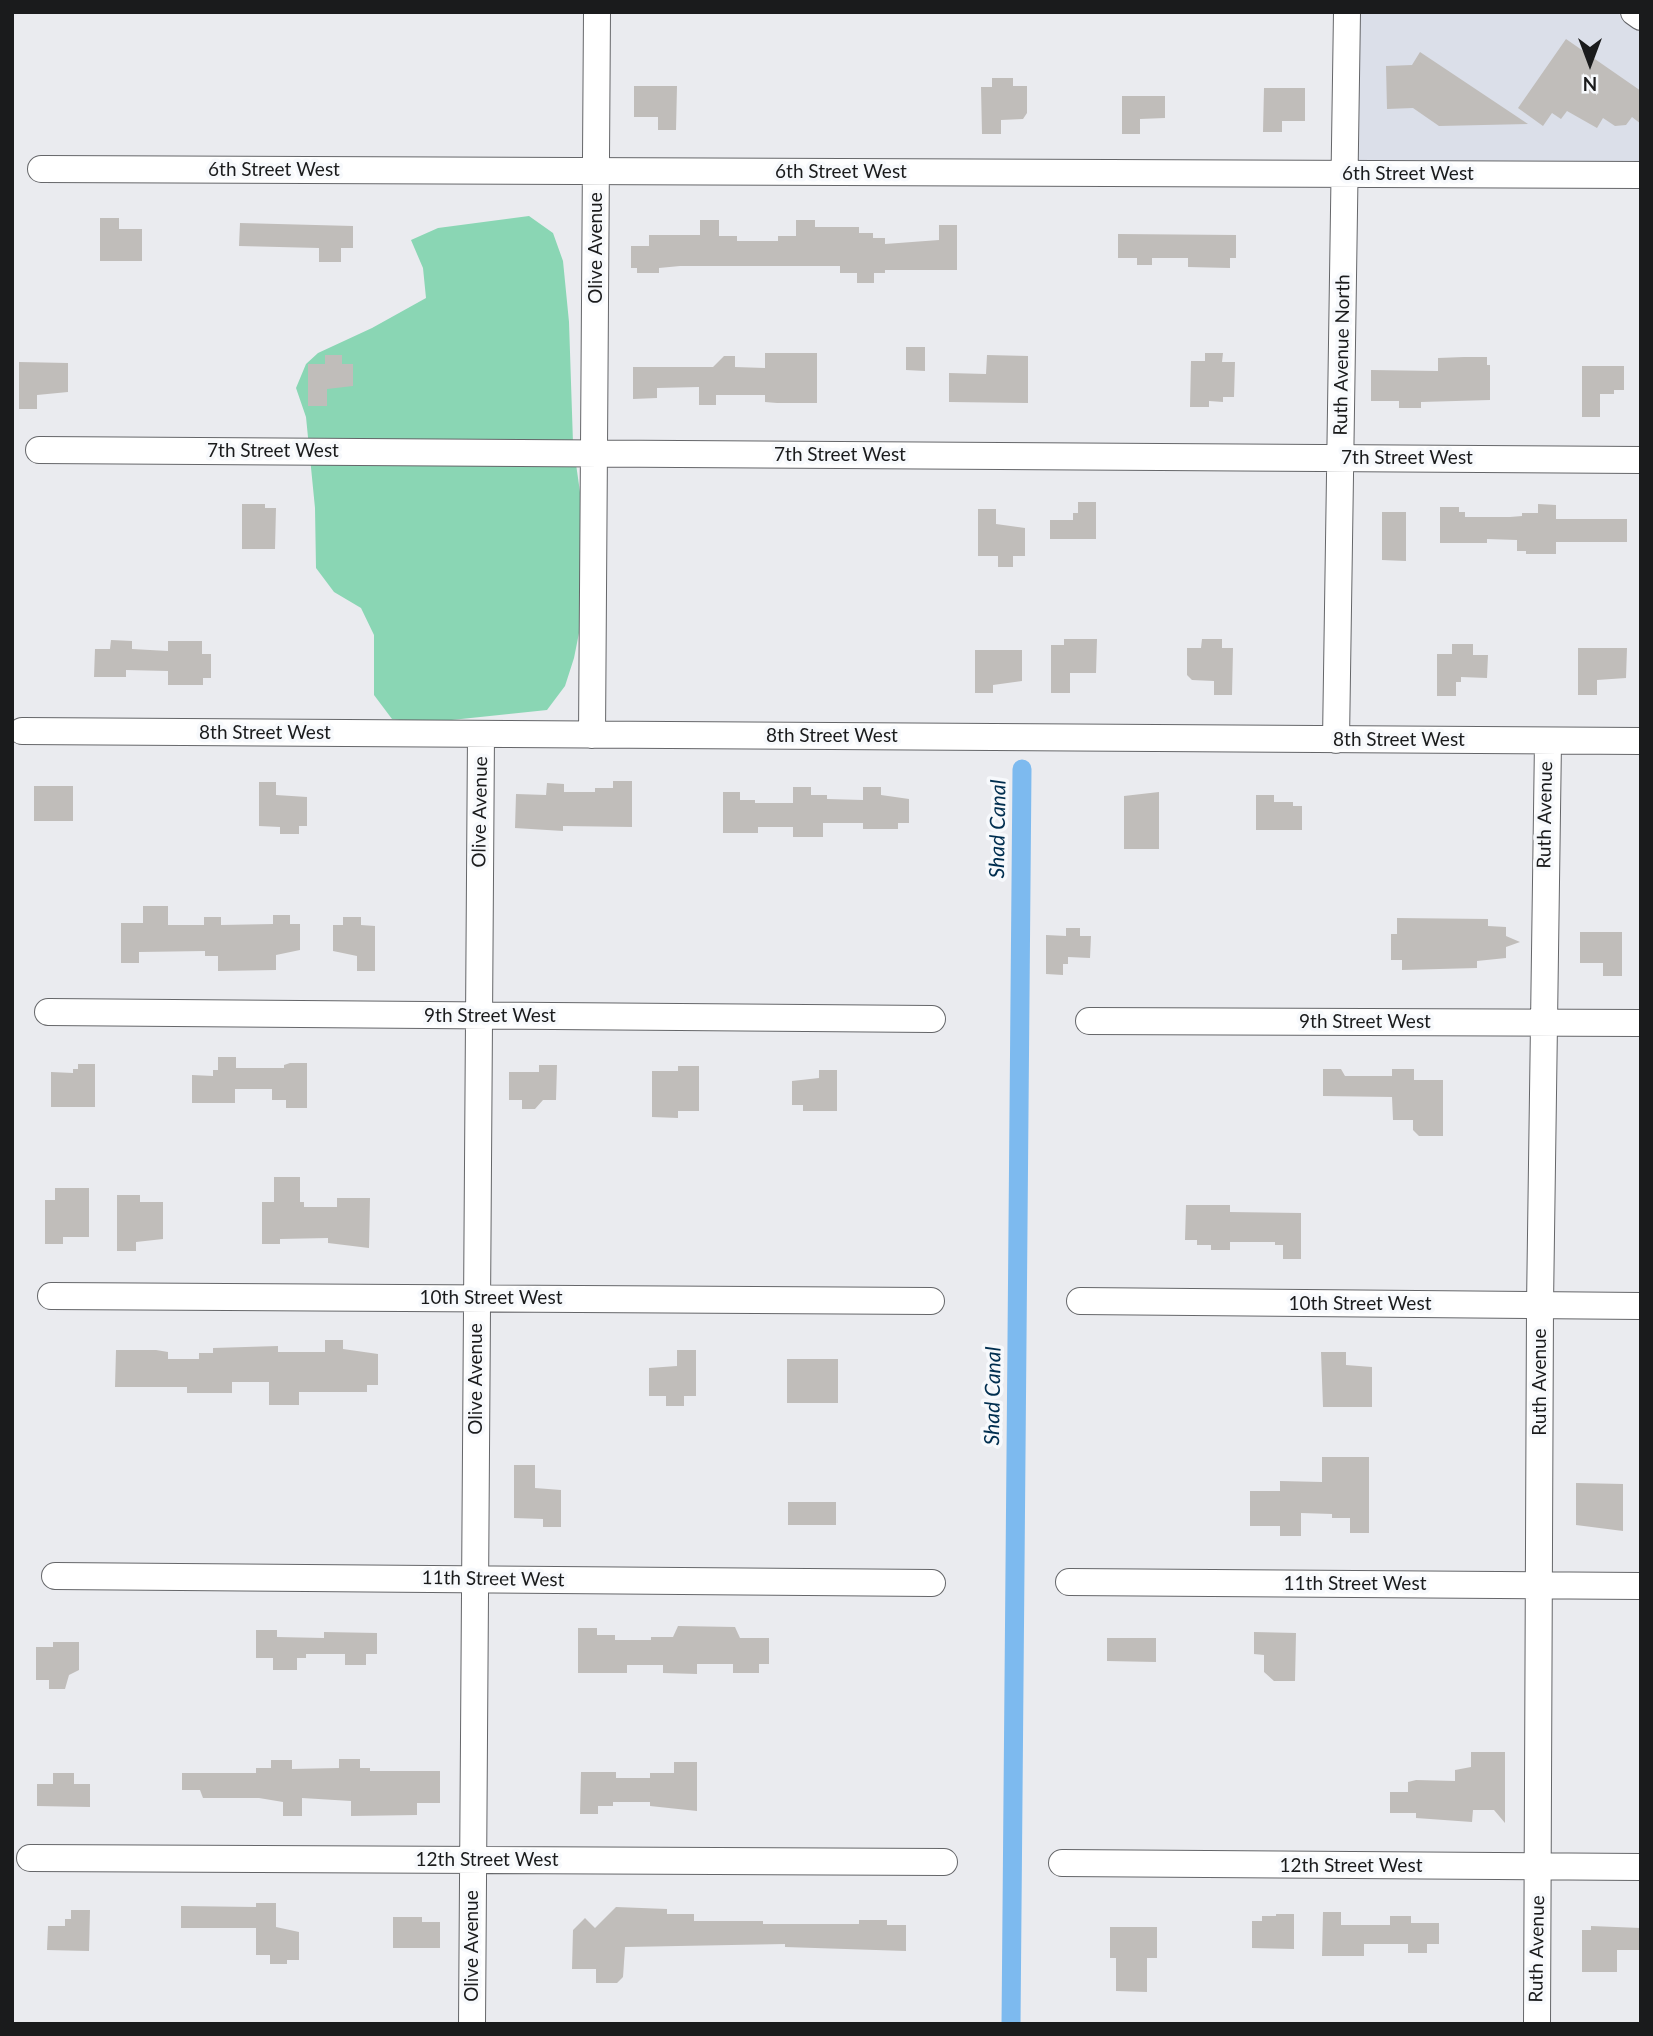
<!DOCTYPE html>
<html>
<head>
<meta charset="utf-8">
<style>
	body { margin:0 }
	#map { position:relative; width:1653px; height:2036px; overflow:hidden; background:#eaebef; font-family:Lato,sans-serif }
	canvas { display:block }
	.frame { position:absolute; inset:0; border:14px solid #1a1b1c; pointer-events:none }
	.north { position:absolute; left:1555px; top:28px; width:70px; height:70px; -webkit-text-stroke:5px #f7f9fc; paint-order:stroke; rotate:180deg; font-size:19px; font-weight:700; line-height:28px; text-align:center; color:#1a1b1c }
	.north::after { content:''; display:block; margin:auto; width:24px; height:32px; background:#1a1b1c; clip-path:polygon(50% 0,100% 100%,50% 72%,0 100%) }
</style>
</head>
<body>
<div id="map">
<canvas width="1653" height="2036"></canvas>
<div class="frame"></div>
<div class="north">N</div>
</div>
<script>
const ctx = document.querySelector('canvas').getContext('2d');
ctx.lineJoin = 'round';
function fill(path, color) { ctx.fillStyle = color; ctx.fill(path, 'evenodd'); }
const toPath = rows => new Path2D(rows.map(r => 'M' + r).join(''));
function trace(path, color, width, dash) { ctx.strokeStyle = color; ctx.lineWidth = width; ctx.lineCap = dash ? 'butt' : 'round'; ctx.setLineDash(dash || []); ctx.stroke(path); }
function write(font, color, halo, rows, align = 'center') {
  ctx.font = font + ' Lato,sans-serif'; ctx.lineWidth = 7; ctx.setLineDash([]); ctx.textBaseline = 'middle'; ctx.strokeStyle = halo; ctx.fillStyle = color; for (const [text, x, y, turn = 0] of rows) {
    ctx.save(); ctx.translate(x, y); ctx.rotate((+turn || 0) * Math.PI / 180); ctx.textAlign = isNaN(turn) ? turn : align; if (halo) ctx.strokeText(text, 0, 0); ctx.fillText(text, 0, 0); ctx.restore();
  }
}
const built = toPath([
	[1336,12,1616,12,1641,30,1641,167,1339,164]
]);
const green = toPath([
	[529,216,553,233,563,261,569,322,573,443,582,506,580,628,574,658,565,686,547,710,423,723,392,719,374,695,374,635,361,608,334,592,316,568,315,508,306,417,296,388,306,364,318,353,372,328,426,298,423,268,411,240,438,228]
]);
const canal = toPath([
	[1011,2024,1022,769]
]);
const building = toPath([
	[1566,39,1641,91,1641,124,1632,117,1626,125,1615,126,1603,118,1597,128,1567,111,1561,119,1552,113,1543,126,1518,108],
	[1420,52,1528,124,1439,126,1413,108,1387,109,1386,66,1412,65],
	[992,78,1013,78,1013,86,1027,86,1027,113,1023,119,1001,120,1001,134,982,134,981,87,992,87],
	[634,86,677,86,676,130,658,130,658,117,634,117],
	[1264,88,1305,88,1305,121,1282,121,1282,132,1263,132],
	[1122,96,1165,96,1165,118,1140,119,1140,134,1122,134],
	[100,218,119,218,119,229,142,229,142,261,100,261],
	[700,220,719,220,719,236,737,236,737,241,778,241,778,236,796,236,796,220,815,220,815,227,859,227,859,233,873,233,873,238,885,238,885,244,939,240,939,225,957,225,957,270,885,270,885,273,874,273,874,283,857,283,857,273,840,273,840,266,680,266,659,268,659,273,637,273,637,268,631,268,631,246,649,246,649,235,700,235],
	[240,223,353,226,353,248,341,248,341,262,319,262,319,248,239,246],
	[1118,234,1236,235,1236,258,1230,258,1230,268,1188,267,1188,258,1152,258,1152,265,1137,265,1137,258,1118,258],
	[906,347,925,347,925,371,906,370],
	[765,353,817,353,817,403,777,403,765,402,765,395,716,395,716,405,699,405,699,387,657,388,657,398,633,399,633,367,713,367,724,356,735,356,735,367,765,368],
	[1205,353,1223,353,1222,362,1235,362,1234,397,1223,397,1223,402,1209,401,1209,407,1190,407,1191,361,1205,361],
	[325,355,342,355,342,364,353,364,353,386,327,389,327,406,308,406,308,364,325,364],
	[987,355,1028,356,1028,403,949,402,949,373,986,374],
	[1464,357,1487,357,1487,365,1490,365,1490,400,1421,402,1421,408,1399,408,1399,401,1371,401,1371,370,1438,371,1438,358],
	[19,362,68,363,68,392,37,395,37,409,19,409],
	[1582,366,1624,366,1624,390,1614,390,1614,394,1600,394,1600,417,1582,417],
	[1078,502,1096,502,1096,539,1050,539,1050,520,1073,520,1073,513,1078,513],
	[242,504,265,504,265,508,276,508,275,549,242,549],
	[1538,504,1556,505,1556,519,1627,519,1627,542,1556,542,1556,554,1526,554,1526,551,1517,551,1517,540,1487,539,1487,543,1440,543,1440,507,1459,507,1459,512,1465,512,1465,517,1510,517,1522,516,1522,513,1538,513],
	[978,509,996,509,996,524,1025,528,1025,556,1013,556,1013,567,998,567,998,556,978,556],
	[1382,512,1406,512,1406,561,1382,560],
	[1064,639,1097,639,1096,673,1070,673,1070,693,1051,693,1051,645,1064,645],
	[1202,639,1222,639,1222,648,1233,648,1232,695,1214,695,1214,681,1192,680,1187,675,1187,648,1201,648],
	[111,640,132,641,132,649,168,651,168,641,202,641,202,654,211,654,211,678,203,678,203,685,168,685,168,671,126,670,126,677,94,677,95,649,110,649],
	[1452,644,1473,644,1473,655,1488,655,1487,678,1461,677,1461,682,1456,682,1456,696,1437,696,1437,654,1452,654],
	[1578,648,1627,648,1626,678,1597,680,1597,695,1578,695],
	[975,650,1022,650,1022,681,993,685,993,693,975,693],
	[613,781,632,781,632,827,563,826,563,831,515,828,516,794,546,795,547,783,564,784,564,792,595,792,595,788,613,788],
	[259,782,276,782,276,795,307,797,307,826,299,826,299,834,280,834,280,827,259,826],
	[34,786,73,786,73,821,34,821],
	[793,787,811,787,811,795,827,795,827,799,863,800,863,787,881,787,881,795,909,799,909,823,898,823,898,829,863,829,863,823,823,823,823,837,793,837,793,827,758,827,758,833,723,833,723,792,740,792,740,800,755,800,755,803,793,803],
	[1159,792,1159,849,1124,849,1124,796],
	[1256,795,1274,795,1274,802,1293,802,1293,806,1302,806,1302,830,1256,830],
	[143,906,168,906,168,925,204,925,204,917,221,917,221,925,273,924,273,915,290,915,290,924,300,924,300,950,276,955,276,970,218,971,218,956,205,956,205,951,139,952,139,963,121,963,121,923,143,923],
	[343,917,361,917,361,925,375,926,375,971,357,971,357,956,333,951,333,925,343,925],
	[1397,918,1488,919,1488,926,1506,927,1506,936,1520,942,1506,947,1506,958,1477,961,1477,968,1402,970,1402,960,1391,960,1391,934,1397,934],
	[1066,928,1080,928,1080,936,1091,936,1090,958,1068,957,1068,964,1063,964,1063,975,1046,974,1046,935,1066,936],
	[1580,932,1622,932,1622,976,1603,976,1603,963,1580,963],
	[218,1057,236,1057,236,1068,284,1068,284,1065,290,1063,307,1063,307,1108,286,1108,286,1100,272,1100,272,1089,235,1089,235,1103,192,1103,192,1075,213,1076,213,1070,218,1070],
	[78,1064,95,1064,95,1107,51,1107,51,1072,73,1073,73,1069,78,1069],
	[539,1065,557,1065,556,1100,543,1100,535,1109,522,1109,522,1100,509,1100,509,1072,539,1072],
	[678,1066,699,1066,699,1111,678,1111,678,1118,652,1117,652,1071,678,1071],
	[1323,1069,1341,1069,1345,1076,1392,1076,1392,1069,1414,1069,1414,1080,1443,1080,1443,1136,1419,1136,1413,1130,1413,1120,1393,1120,1392,1097,1323,1096],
	[819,1070,837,1070,837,1111,803,1111,803,1105,792,1105,792,1081,819,1078],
	[274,1177,300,1177,300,1202,304,1202,304,1207,337,1207,337,1198,370,1198,369,1248,328,1243,328,1238,280,1239,280,1244,262,1244,262,1202,274,1202],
	[55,1188,89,1188,89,1237,63,1237,63,1244,45,1244,45,1200,55,1200],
	[117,1195,140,1195,140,1202,163,1202,163,1239,136,1242,136,1251,117,1251],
	[1186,1205,1230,1205,1230,1212,1301,1213,1301,1259,1283,1259,1283,1245,1275,1245,1275,1242,1230,1242,1230,1250,1211,1250,1211,1245,1197,1245,1197,1240,1185,1240],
	[325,1340,343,1340,343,1349,378,1354,378,1385,367,1385,367,1392,299,1392,299,1405,269,1405,269,1382,232,1382,232,1393,187,1393,187,1387,115,1387,116,1350,156,1350,168,1352,168,1359,199,1359,199,1353,213,1353,213,1348,278,1346,278,1352,325,1352],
	[677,1350,696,1350,696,1396,684,1396,684,1406,666,1406,666,1396,649,1396,649,1368,677,1366],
	[1321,1352,1346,1352,1346,1365,1372,1367,1372,1407,1323,1407],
	[787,1359,838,1359,838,1403,787,1403],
	[1322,1457,1369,1457,1369,1533,1350,1533,1350,1518,1332,1518,1332,1514,1301,1513,1301,1536,1280,1536,1280,1526,1250,1526,1250,1491,1280,1491,1280,1481,1322,1482],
	[514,1465,535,1465,535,1488,561,1490,561,1527,543,1527,543,1519,514,1518],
	[1576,1483,1623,1484,1623,1531,1576,1525],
	[788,1502,836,1502,836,1525,788,1525],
	[678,1626,735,1627,740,1638,769,1638,769,1664,759,1664,759,1673,733,1673,733,1664,697,1664,697,1674,663,1673,663,1665,627,1665,627,1673,578,1673,578,1628,597,1628,597,1635,615,1635,615,1640,651,1640,651,1637,673,1637],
	[256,1630,277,1630,277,1637,324,1638,324,1632,377,1633,377,1654,366,1654,366,1665,345,1665,345,1654,306,1654,306,1658,297,1658,297,1670,273,1670,273,1658,256,1658],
	[1254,1632,1296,1633,1295,1681,1274,1681,1264,1672,1264,1655,1254,1654],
	[1107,1638,1156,1638,1156,1662,1107,1661],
	[53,1642,79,1642,79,1670,69,1675,65,1689,49,1689,49,1680,36,1680,36,1647,53,1647],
	[1471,1752,1505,1752,1505,1823,1494,1810,1473,1810,1472,1822,1416,1818,1416,1813,1390,1813,1390,1792,1408,1792,1408,1782,1416,1780,1455,1781,1455,1770,1471,1767],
	[339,1759,360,1759,360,1768,370,1768,370,1771,440,1771,440,1803,417,1803,417,1815,351,1816,351,1801,302,1798,302,1816,283,1816,283,1802,259,1798,203,1798,200,1790,182,1790,182,1773,256,1773,256,1768,271,1768,271,1760,292,1760,292,1769,339,1768],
	[674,1762,697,1762,697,1811,650,1806,650,1802,613,1802,613,1806,598,1806,598,1814,580,1814,581,1772,616,1772,616,1778,650,1778,650,1773,674,1773],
	[53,1773,74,1773,74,1784,90,1784,90,1807,37,1806,37,1784,53,1784],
	[256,1903,276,1903,276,1927,299,1932,299,1960,287,1960,287,1964,270,1964,270,1955,256,1955,256,1928,181,1928,181,1906,256,1907],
	[616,1907,667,1909,667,1914,694,1914,694,1921,763,1921,763,1924,859,1924,859,1920,887,1920,887,1925,906,1925,906,1951,785,1947,785,1944,625,1947,623,1977,617,1983,596,1983,596,1969,572,1969,573,1930,585,1918,595,1928],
	[71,1910,90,1910,89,1951,47,1950,48,1926,65,1926,65,1919,71,1919],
	[1323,1912,1341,1912,1341,1925,1390,1925,1390,1916,1411,1916,1411,1923,1439,1923,1439,1944,1427,1944,1427,1953,1408,1953,1408,1944,1364,1944,1364,1956,1322,1956],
	[1276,1914,1294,1914,1294,1949,1252,1948,1252,1921,1262,1921,1262,1916,1276,1916],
	[393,1917,422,1917,422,1922,440,1922,440,1948,393,1948],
	[1591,1926,1641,1928,1641,1950,1617,1950,1617,1972,1582,1972,1582,1930,1591,1930],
	[1110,1927,1157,1927,1157,1958,1147,1958,1147,1992,1116,1991,1116,1958,1110,1958]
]);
const minor = toPath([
	[1634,12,1641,17],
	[41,169,1641,175],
	[39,450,1641,460],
	[22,731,1641,741],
	[592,735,597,12],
	[1336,740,1347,12],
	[48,1012,932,1019],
	[1089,1021,1641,1023],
	[51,1296,931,1301],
	[1080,1301,1641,1306],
	[55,1576,932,1583],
	[1069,1582,1641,1586],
	[30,1858,944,1862],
	[1062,1863,1641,1867],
	[472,2024,481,734],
	[1537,2024,1540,1305,1548,741]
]);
const streetNames = [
	["6th Street West",274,170],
	["6th Street West",841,172],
	["6th Street West",1408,174],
	["Olive Avenue",596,248,-90],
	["Ruth Avenue North",1342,355,-89],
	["7th Street West",273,451],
	["7th Street West",840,455],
	["7th Street West",1407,458],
	["8th Street West",265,733],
	["8th Street West",832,736],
	["8th Street West",1399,740],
	["Olive Avenue",480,812,-89],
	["Ruth Avenue",1545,815,-89],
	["9th Street West",490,1016],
	["9th Street West",1365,1022],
	["10th Street West",491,1298],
	["10th Street West",1360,1304],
	["Olive Avenue",476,1379,-90],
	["Ruth Avenue",1540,1382,-90],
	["11th Street West",493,1579,1],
	["11th Street West",1355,1584],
	["12th Street West",487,1860],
	["12th Street West",1351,1866],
	["Olive Avenue",472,1946,-90],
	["Ruth Avenue",1537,1949,-89]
];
const waterNames = [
	["Shad Canal",998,829,-89],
	["Shad Canal",993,1396,-89]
];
fill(built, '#dbdfe9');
fill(green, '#8ad6b4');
trace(canal, '#7dbaef', 19);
fill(building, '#c0bdba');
trace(minor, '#656669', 28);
trace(minor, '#fff', 26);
write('19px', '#1a1b1c', '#f7f9fc', streetNames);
write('italic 21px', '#002e4f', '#f7f9fc', waterNames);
</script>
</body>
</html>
